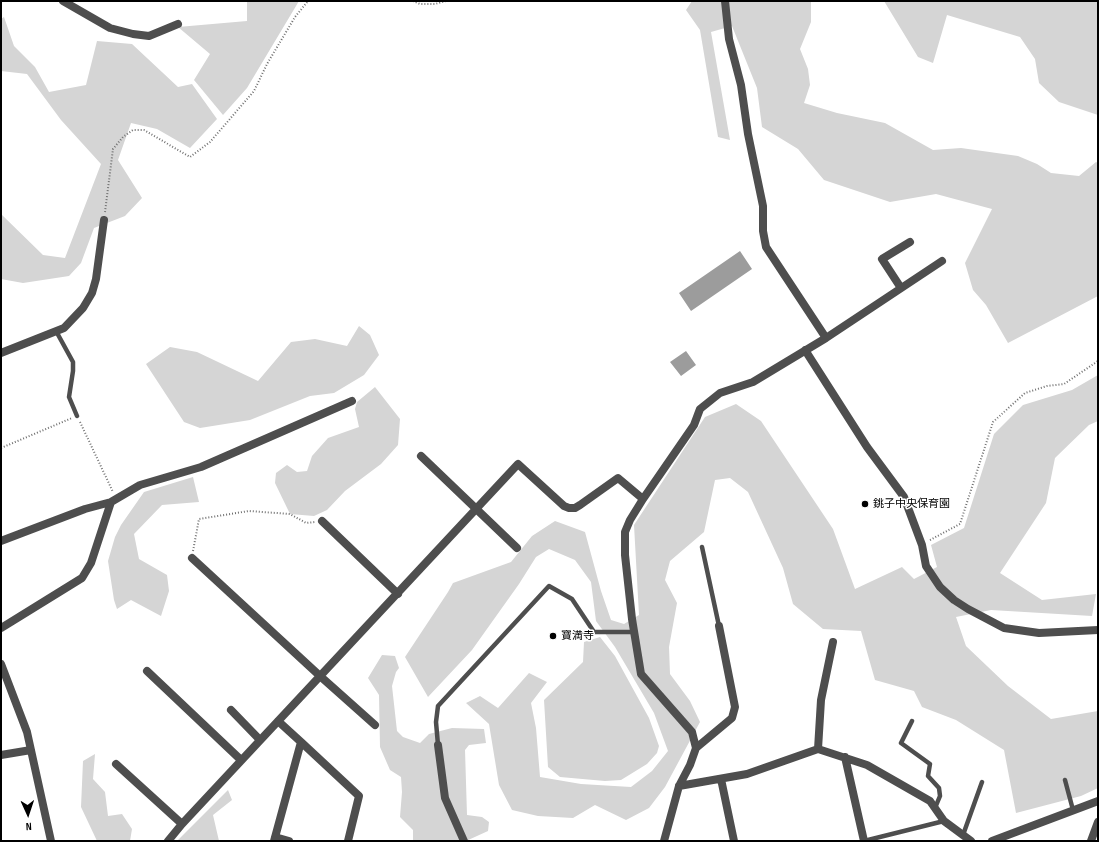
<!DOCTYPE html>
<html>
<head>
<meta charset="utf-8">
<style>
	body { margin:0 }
	#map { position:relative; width:1099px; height:842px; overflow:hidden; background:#fff; font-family:"Sofia Sans Condensed",sans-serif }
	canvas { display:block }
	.frame { position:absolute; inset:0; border:2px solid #000; pointer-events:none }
	.north { position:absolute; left:8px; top:794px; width:40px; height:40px; -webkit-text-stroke:3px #fff; paint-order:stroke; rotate:177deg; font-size:11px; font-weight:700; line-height:16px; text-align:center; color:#000 }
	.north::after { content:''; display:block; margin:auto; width:14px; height:18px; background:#000; clip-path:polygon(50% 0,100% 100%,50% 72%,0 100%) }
</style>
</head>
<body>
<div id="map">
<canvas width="1099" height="842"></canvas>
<div class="frame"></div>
<div class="north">N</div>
</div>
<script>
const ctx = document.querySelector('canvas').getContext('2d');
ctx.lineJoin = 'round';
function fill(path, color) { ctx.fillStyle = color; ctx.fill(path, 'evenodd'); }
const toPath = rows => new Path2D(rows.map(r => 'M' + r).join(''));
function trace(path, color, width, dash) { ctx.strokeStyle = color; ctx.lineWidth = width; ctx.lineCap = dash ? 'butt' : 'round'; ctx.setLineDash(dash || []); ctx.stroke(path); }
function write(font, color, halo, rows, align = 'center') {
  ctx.font = font + ' "Sofia Sans Condensed","Noto Sans JP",sans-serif'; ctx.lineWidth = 3; ctx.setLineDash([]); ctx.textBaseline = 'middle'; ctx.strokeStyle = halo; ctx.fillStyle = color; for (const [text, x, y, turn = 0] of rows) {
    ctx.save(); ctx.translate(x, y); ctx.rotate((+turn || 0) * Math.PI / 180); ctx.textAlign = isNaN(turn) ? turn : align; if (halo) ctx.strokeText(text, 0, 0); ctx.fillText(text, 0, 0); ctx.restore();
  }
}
const green = toPath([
	[247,1,299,1,247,88,223,115,194,80,210,54,178,27,247,21],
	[692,1,811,1,811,22,800,49,808,69,810,85,804,103,837,113,885,123,933,150,961,148,1018,156,1037,164,1051,173,1079,176,1096,162,1098,163,1098,296,1008,343,986,305,973,290,965,263,992,209,936,194,890,202,824,180,798,149,762,127,757,88,732,26,711,32,730,140,718,137,700,30,686,10],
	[884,1,1098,1,1098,115,1059,102,1039,83,1035,59,1020,37,947,15,933,63,918,57],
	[4,17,14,46,35,67,49,92,86,85,97,41,132,44,178,87,192,84,217,119,190,148,157,129,131,123,118,160,142,198,125,216,94,228,81,263,69,276,23,283,1,279,1,214,43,255,65,258,101,164,61,120,27,74,1,71,1,19],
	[359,326,370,335,379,355,364,375,334,393,310,396,250,420,200,428,184,422,146,364,170,347,197,352,258,381,291,342,315,339,347,346],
	[1098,375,1098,421,1089,425,1055,458,1046,503,1000,573,1042,600,1096,594,1092,616,991,610,956,617,966,646,1008,686,1051,719,1098,711,1098,788,1081,796,1016,813,1004,750,956,720,922,707,914,691,875,680,861,631,823,629,793,604,783,568,748,492,730,478,715,480,704,532,670,561,665,580,677,603,669,647,670,674,690,701,700,722,665,787,649,808,626,820,595,805,573,818,538,816,512,810,499,785,489,724,466,703,480,696,498,708,529,673,547,682,531,703,536,728,540,777,581,784,631,787,652,771,668,751,654,713,615,647,596,621,591,582,575,560,549,549,536,557,519,584,472,650,428,697,405,657,448,592,453,583,511,562,532,536,555,521,585,532,601,591,611,620,624,624,639,615,634,525,705,417,736,404,761,421,833,529,855,589,902,567,914,579,937,567,931,545,964,528,994,434,1023,405,1072,390],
	[375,387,400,419,398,445,381,464,345,491,327,510,314,516,290,514,275,483,276,473,287,465,297,472,307,471,312,456,328,438,359,427,355,409,357,402],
	[193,477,199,502,162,505,134,534,139,559,167,575,169,591,161,616,131,600,117,609,114,600,108,561,115,537,121,525,144,492],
	[600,637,615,656,649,718,659,746,657,753,647,764,621,780,605,781,560,777,548,767,544,700,583,662,584,642],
	[382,655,395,656,399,668,396,672,392,686,397,731,403,737,420,743,429,734,452,728,484,729,486,743,469,745,465,750,467,815,482,817,489,822,488,831,466,841,413,841,413,830,400,817,402,792,401,777,390,770,380,747,379,695,368,678],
	[95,754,93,779,105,792,108,816,122,814,132,829,130,841,97,841,81,807,83,761],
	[228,790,232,800,213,815,219,841,177,841]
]);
const water = toPath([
	[740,251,752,269,691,311,679,293],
	[686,351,696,365,681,376,670,362]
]);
const path = toPath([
	[413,1,420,4,435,4,446,1],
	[105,212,113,149,123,137,133,130,144,130,190,157,210,142,254,91,267,64,295,17,308,1],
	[80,422,113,492],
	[1,448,72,418],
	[930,540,960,524,993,422,1025,393,1047,386,1064,384,1098,361],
	[193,551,199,519,249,511,290,514,306,523,315,522]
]);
const lane = toPath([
	[56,331,73,362,73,371,69,397,77,416],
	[702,547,719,626],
	[912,721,901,743,930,764,928,776,939,788,940,796,935,808],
	[438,745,436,722,438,706,549,586,572,599,594,632,634,632],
	[1065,780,1073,810],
	[963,835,982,782],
	[864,841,944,821]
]);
const street = toPath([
	[63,1,110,28,133,34,149,36,178,24],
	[725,1,729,39,741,85,748,134,763,206,763,231,766,247,826,338],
	[901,288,882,259,910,242],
	[805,350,867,447,904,497,922,545,926,566,940,587,954,600,968,609,1004,628,1039,633,1098,630],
	[1,353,64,328,83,308,92,293,96,279,104,220],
	[421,456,517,548],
	[322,521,398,594],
	[1,541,85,509,111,502,140,485,201,467,352,401],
	[192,558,320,676,375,725],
	[1,628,82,578,91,563,111,502],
	[1,664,27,732,51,841],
	[147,671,241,760],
	[231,710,260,740],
	[301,742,359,796,348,841],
	[438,745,445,798,464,841],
	[696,748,732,718,735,707,719,626],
	[818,749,821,700,833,642],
	[1,755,31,750],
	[845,757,864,841],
	[116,764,182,824],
	[721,779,734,841],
	[679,786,747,774,818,749,867,765,930,801,944,821,971,841],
	[275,837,289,841],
	[168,841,182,824,518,464,564,506,569,508,575,508,580,505,618,478,643,499],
	[274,841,301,742,278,721],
	[664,841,679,786,690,765,696,748,692,732,641,674,632,619,625,555,625,532,630,520,643,499,694,425,700,409,720,393,753,382,826,338,942,261],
	[992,841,1098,801],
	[1091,841,1098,822]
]);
const markers = [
	[865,504,4,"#000"],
	[553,636,4,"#000"]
];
const poiNames = [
	["銚子中央保育園",873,504],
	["寶満寺",561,636]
];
fill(green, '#d5d5d5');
fill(water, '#9c9c9c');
trace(path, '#707070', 2, [1, 2]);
trace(lane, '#4e4e4e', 4.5);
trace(street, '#4e4e4e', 8);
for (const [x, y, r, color] of markers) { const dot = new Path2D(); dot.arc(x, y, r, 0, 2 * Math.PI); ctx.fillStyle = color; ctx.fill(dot); trace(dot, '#fff', 1.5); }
write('11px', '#000', '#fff', poiNames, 'left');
</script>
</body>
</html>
